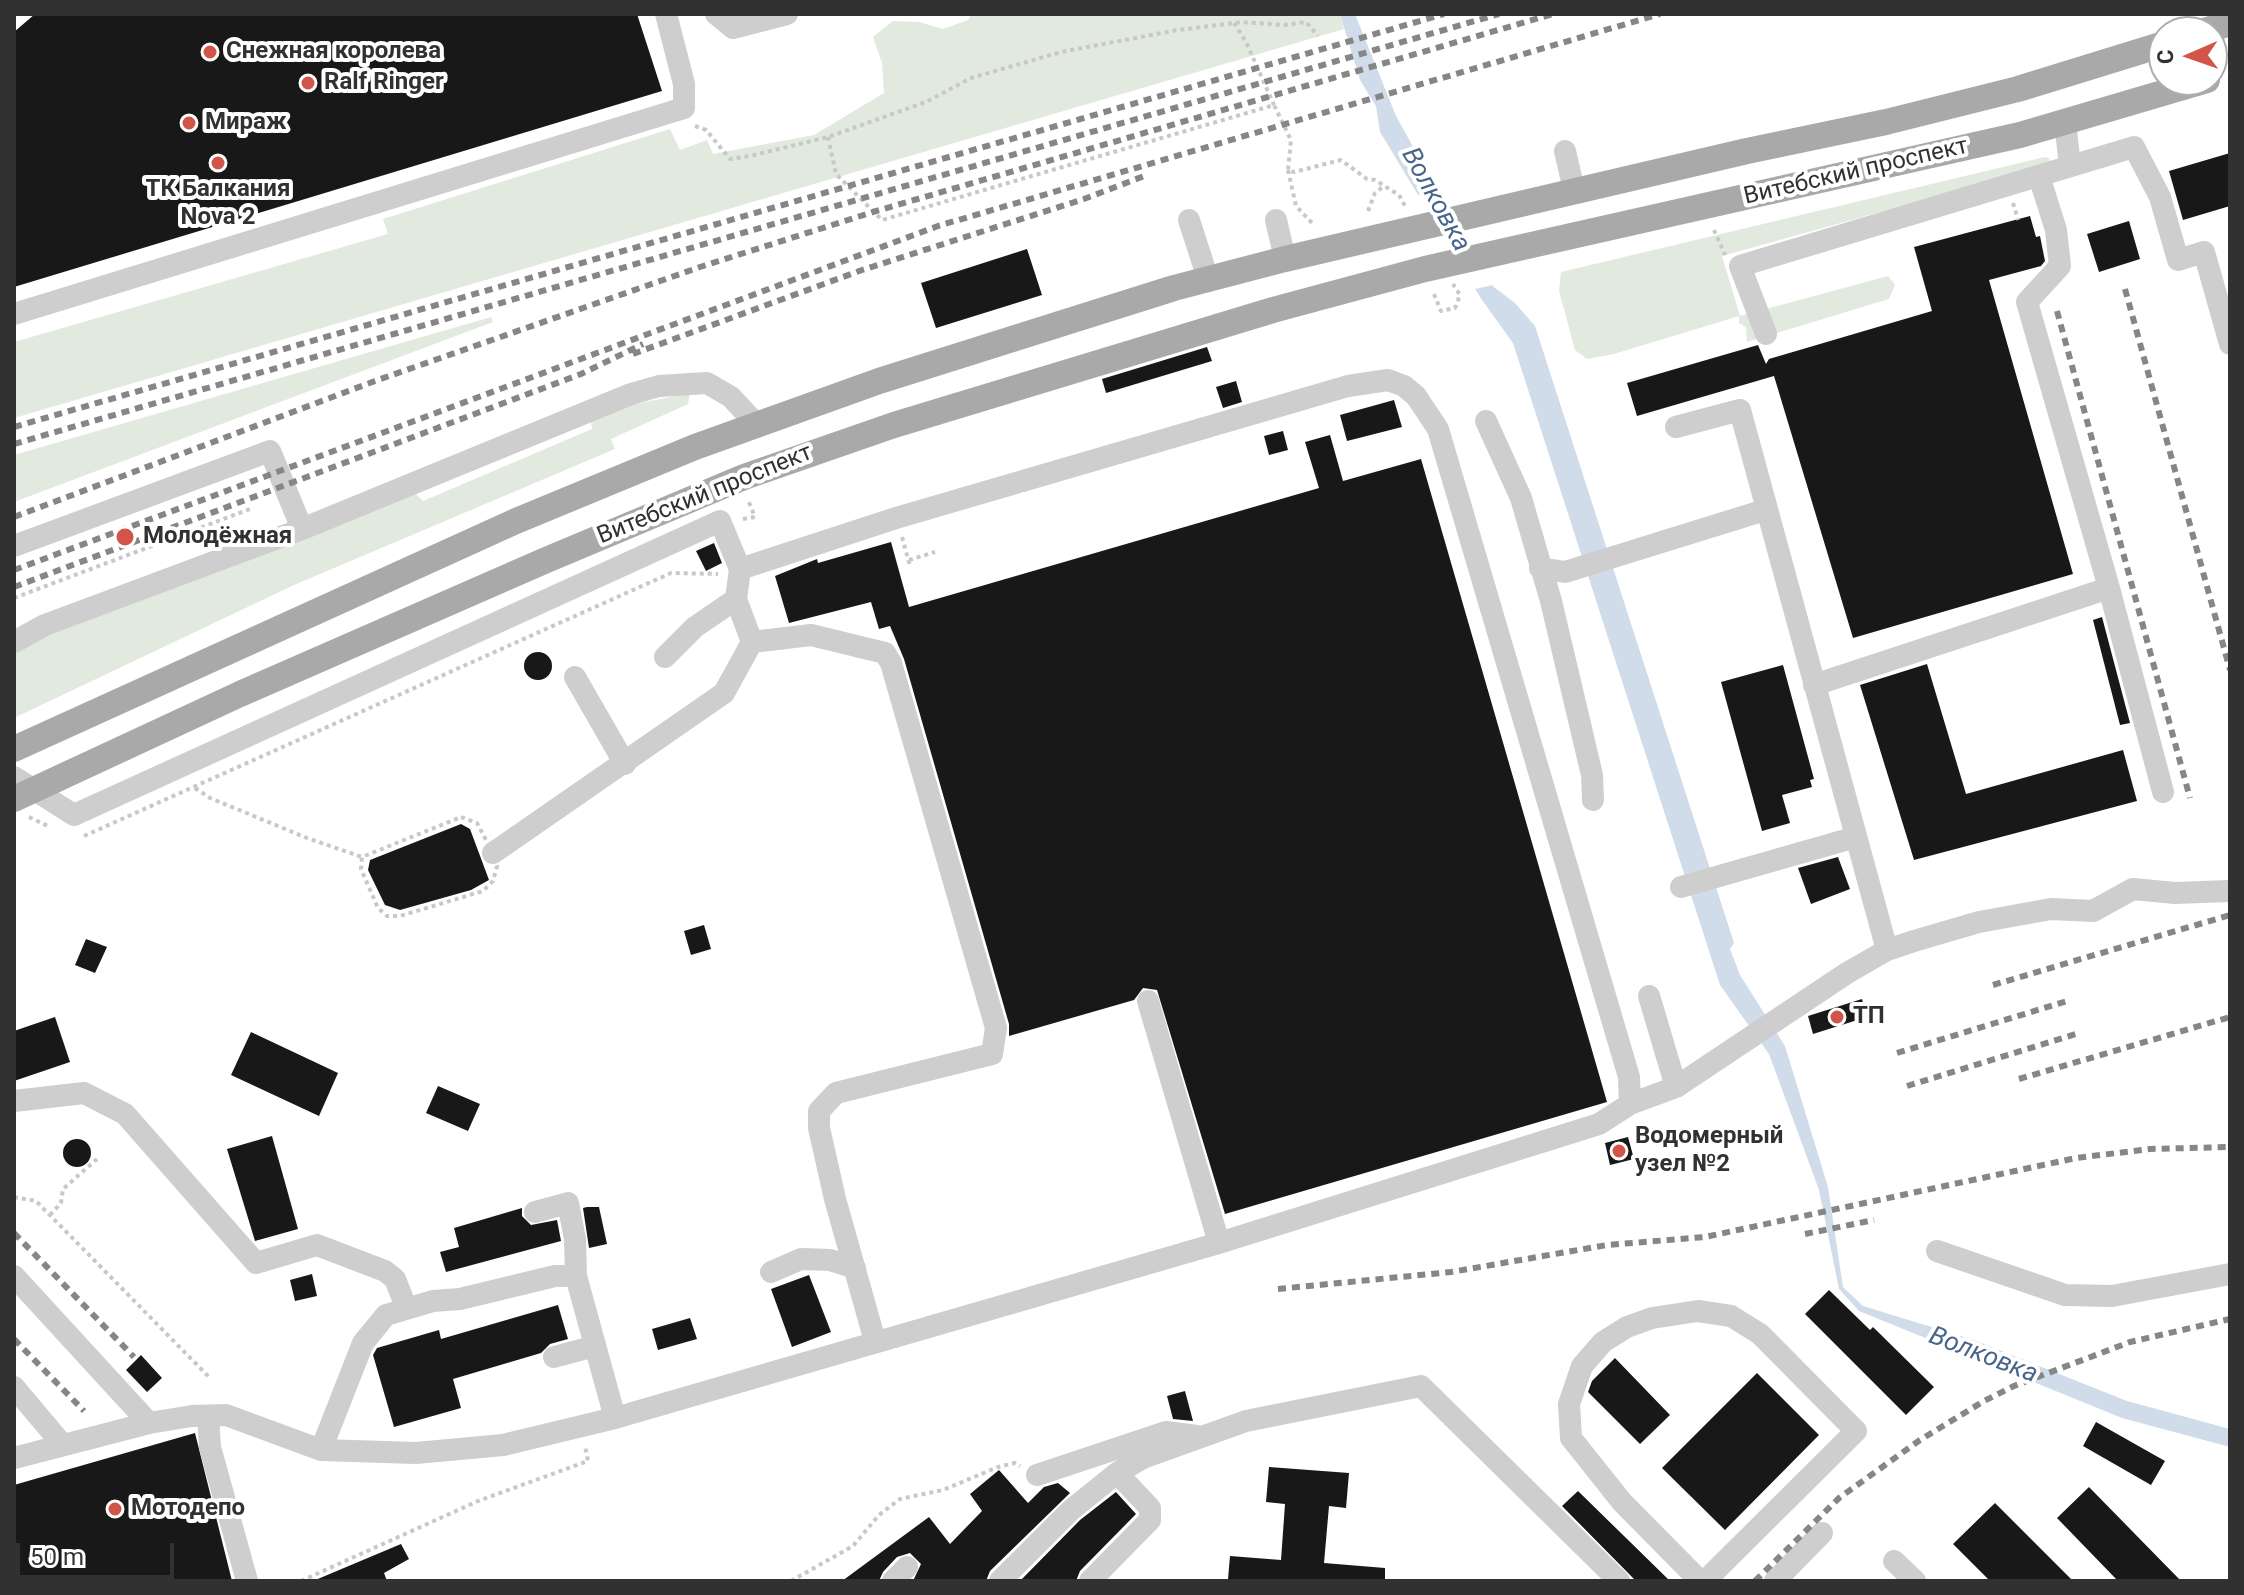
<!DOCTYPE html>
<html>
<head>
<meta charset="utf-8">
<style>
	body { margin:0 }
	#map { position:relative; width:2244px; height:1595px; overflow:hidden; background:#fff; font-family:Roboto,sans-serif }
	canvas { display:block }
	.frame { position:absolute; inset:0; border:16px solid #313131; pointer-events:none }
	.north { position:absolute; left:2148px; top:16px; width:80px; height:80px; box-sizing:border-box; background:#fff; border:2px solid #adadad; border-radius:50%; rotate:268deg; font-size:22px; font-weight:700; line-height:32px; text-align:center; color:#313131 }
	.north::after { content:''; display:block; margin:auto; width:28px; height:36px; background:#d2554a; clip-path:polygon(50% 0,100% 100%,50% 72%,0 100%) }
	.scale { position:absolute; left:16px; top:1543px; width:158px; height:36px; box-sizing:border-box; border:4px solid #313131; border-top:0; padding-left:10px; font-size:24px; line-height:28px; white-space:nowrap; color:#313131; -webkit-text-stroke:6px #fff; paint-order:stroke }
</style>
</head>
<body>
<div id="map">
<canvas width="2244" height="1595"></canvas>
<div class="frame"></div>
<div class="north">С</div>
<div class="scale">50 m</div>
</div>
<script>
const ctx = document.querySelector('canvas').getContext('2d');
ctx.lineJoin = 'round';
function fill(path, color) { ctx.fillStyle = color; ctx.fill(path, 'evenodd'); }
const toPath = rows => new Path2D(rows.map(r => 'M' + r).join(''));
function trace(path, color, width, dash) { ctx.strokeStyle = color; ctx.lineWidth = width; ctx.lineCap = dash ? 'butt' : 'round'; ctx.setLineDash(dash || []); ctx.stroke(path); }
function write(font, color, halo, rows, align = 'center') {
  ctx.font = font + ' Roboto,sans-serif'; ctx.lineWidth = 8; ctx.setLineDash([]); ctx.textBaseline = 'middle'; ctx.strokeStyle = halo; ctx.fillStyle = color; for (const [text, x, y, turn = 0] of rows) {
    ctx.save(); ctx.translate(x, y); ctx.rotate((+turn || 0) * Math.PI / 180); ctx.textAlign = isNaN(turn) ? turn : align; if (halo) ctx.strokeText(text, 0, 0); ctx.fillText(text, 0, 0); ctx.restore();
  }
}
const green = toPath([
	[972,14,1340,14,1344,29,14,418,14,342,388,234,383,219,670,129,680,150,707,140,713,154,814,135,884,93,882,63,873,37,893,21,919,22,943,29,968,20],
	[2045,157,2049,158,2050,165,1722,256,1740,316,1888,276,1895,285,1889,299,1747,342,1746,327,1739,323,1739,316,1614,354,1587,359,1575,350,1559,291,1561,272],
	[491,317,493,322,14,502,14,455],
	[690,393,688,404,611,439,615,449,294,585,14,718,14,654,39,639,415,493,423,501,592,429,591,422,630,405]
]);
const water = toPath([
	[1340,14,1355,14,1396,116,1480,267,1494,287,1515,303,1535,326,1734,943,1730,949,1740,975,1785,1046,1828,1187,1843,1287,1863,1306,1974,1340,2127,1401,2230,1429,2230,1447,2122,1418,1859,1311,1839,1289,1819,1190,1769,1054,1720,985,1513,343,1482,300,1380,132,1376,106,1360,80]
]);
const pier = toPath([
	[1441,189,1484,265,1497,284,1471,290,1414,196]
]);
const building = toPath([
	[35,14,637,14,662,91,14,287,14,32],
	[2230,153,2230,206,2183,220,2169,171],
	[2030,216,2036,237,2040,236,2045,261,2041,266,1989,280,2073,574,1853,638,1774,376,1637,416,1627,383,1758,345,1766,364,1769,359,1932,311,1914,247],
	[2129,221,2140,259,2099,272,2087,234],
	[1027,249,1042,295,936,328,921,283],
	[1207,347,1212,361,1106,393,1102,379],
	[1236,381,1242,402,1223,408,1216,387],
	[1394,400,1402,427,1347,441,1340,415],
	[1283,431,1288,450,1269,455,1264,436],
	[1330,435,1343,481,1421,459,1607,1102,1225,1214,1157,990,1143,988,1134,1000,1009,1036,1009,1024,904,659,890,626,879,629,871,602,789,623,775,576,817,559,818,563,891,542,909,607,1319,488,1305,442],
	[714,543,722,563,706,571,696,551],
	[2102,617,2130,723,2120,725,2093,620],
	'524 666a14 14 0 1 1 28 0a14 14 0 1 1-28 0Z',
	[1927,664,1966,794,2123,750,2137,801,1914,860,1860,685],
	[1783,665,1814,779,1810,780,1812,787,1782,795,1790,823,1762,831,1721,682],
	[461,824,470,829,489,880,471,890,400,910,385,905,368,870,370,860],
	[1838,857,1850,889,1811,904,1798,868],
	[704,925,711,949,691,955,684,931],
	[86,939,107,947,95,973,75,965],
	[1862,999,1867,1017,1813,1034,1808,1016],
	[55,1017,70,1062,14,1081,14,1031],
	[251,1032,338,1073,319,1116,231,1075],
	[438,1086,480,1104,468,1131,426,1113],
	[272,1136,298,1229,255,1241,227,1149],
	[1628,1137,1634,1159,1610,1165,1605,1143],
	'63 1153a14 14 0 1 1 28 0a14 14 0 1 1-28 0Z',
	[587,1207,599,1207,607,1244,589,1248,583,1208],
	[522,1208,522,1216,531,1225,557,1220,561,1241,446,1272,440,1252,459,1247,454,1228],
	[312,1274,317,1296,295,1301,290,1280],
	[809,1275,831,1332,792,1347,771,1289],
	[1829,1290,1870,1330,1873,1327,1934,1387,1906,1415,1805,1314],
	[558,1305,568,1339,550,1344,541,1353,453,1379,461,1408,394,1427,373,1355,377,1348,439,1330,441,1339],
	[690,1318,697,1339,658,1350,652,1329],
	[141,1355,162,1378,147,1392,126,1370],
	[1615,1358,1670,1415,1640,1444,1588,1392,1592,1381],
	[1757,1373,1819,1435,1725,1530,1662,1468],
	[1185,1391,1193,1421,1173,1419,1167,1396],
	[2096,1422,2165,1461,2151,1485,2083,1446],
	[195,1433,232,1581,14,1581,14,1485],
	[1269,1467,1349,1473,1346,1508,1329,1506,1324,1563,1385,1568,1385,1581,1228,1579,1230,1556,1281,1560,1285,1504,1266,1502],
	[999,1470,1028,1503,1044,1487,1058,1483,1070,1493,990,1571,986,1581,913,1581,921,1564,910,1553,897,1557,883,1572,879,1581,842,1581,929,1517,950,1544,982,1511,970,1494],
	[2089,1487,2181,1581,2118,1581,2057,1518],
	[1578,1491,1670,1581,1636,1581,1632,1577,1562,1506],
	[1116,1492,1136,1514,1080,1571,1076,1581,1020,1581,1080,1520],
	[1995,1503,2073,1581,1990,1581,1953,1544],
	[401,1544,409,1559,384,1573,387,1581,313,1581]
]);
const path = toPath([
	[1234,23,1246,42,1274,105],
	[695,126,706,130,730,159,750,156,828,137,926,102,971,78,1061,52,1178,30,1242,22,1284,25,1306,22,1318,36],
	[828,137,836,174,882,220,1274,105,1291,140,1288,170,1294,172,1341,160,1367,179,1375,180,1399,195,1406,208],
	[1288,170,1296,206,1312,223],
	[2013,203,2018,220],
	[1368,211,1375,193,1384,186],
	[1714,230,1725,255],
	[1434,294,1441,311,1455,308,1460,295,1453,284],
	[743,519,755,517,748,500],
	[902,537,910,566],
	[909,560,935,552],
	[14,598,250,509],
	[195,788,210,798,307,838,362,857],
	[29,817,50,827],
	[461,817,477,823,493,853,497,866,493,881,483,891,400,916,387,916,378,908,361,869,362,857,461,817],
	[84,836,671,573,718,574],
	[14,1197,36,1201,209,1377],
	[50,1215,61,1203,63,1189,97,1159],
	[301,1581,478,1501,588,1461,585,1446],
	[791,1581,853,1546,879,1515,900,1499,943,1490,998,1467,1015,1463,1020,1466]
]);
const minor = toPath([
	[716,14,733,28,787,14],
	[2065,121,2070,166],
	[1565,151,1574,190],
	[2039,176,2056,230,2060,266,2027,302,2109,588,2163,792],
	[1189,220,1208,279],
	[1276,220,1285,259],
	[14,314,684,108,684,84,666,14],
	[1766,334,1740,266,2134,147,2160,197,2178,260,2204,252,2230,344],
	[1486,421,1521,498,1551,601,1592,775,1593,800],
	[1676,427,1740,410,1887,950],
	[14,546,270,451,302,529],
	[1540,568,1565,572,1765,510],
	[14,642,45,625,302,529,631,394,659,386,707,383,731,397,756,424],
	[665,657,695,627,736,599],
	[575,677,625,764],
	[1814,685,2109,588],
	[14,777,74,815,720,521,740,569],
	[493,853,724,693,752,642],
	[1681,887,1856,837],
	[1649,996,1676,1087],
	[1148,1001,1219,1243],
	[14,1101,84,1093,125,1114,256,1263,317,1245,385,1271,395,1279,406,1307],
	[1630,1104,1676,1087,1847,973,1887,950,1914,941,1979,922,2051,909,2093,911,2133,889,2175,893,2230,891],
	[535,1212,568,1203,575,1239,576,1276],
	[1937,1251,2065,1295,2112,1296,2230,1274],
	[771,1272,801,1259,830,1260,855,1268],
	[14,1276,149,1423],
	[554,1357,595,1346],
	[14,1387,62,1444],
	[208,1416,210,1447,247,1581],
	[321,1450,363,1343,386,1315,433,1301,460,1299,555,1276,576,1276,615,1418],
	[14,1458,149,1423,192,1416,226,1415,321,1450,416,1453,503,1445,615,1418,1219,1243,1599,1124,1630,1104,1629,1077,1438,429,1416,396,1404,386,1388,380,1348,386,896,518,740,569,736,599,752,642,811,635,885,653,891,663,996,1028,992,1054,836,1093,819,1111,819,1128,835,1199,875,1341],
	[1037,1475,1166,1432,1197,1436],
	[1894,1561,1915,1581],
	[893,1581,907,1567],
	[1000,1581,1071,1510,1117,1473,1143,1458,1246,1421,1421,1386,1619,1581],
	[1090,1581,1150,1520,1150,1508,1117,1473],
	[1700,1581,1622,1502,1571,1438,1569,1404,1582,1366,1603,1342,1627,1327,1652,1318,1698,1311,1731,1316,1760,1334,1856,1431,1705,1581],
	[1775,1581,1822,1533]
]);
const major = toPath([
	[2201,32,2230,23],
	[14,749,516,521,695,447,879,381,1174,288,1285,259,1747,151,1886,122,2018,89,2164,44],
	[14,799,240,694,544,561,744,477,894,425,1273,310,1425,269,2020,135,2207,80]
]);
const rail = toPath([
	[2125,289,2230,670],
	[2057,311,2190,798],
	[633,354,862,270,1084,199,1147,175],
	[14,427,1444,14],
	[14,444,1499,14],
	[14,517,375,381,700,267,873,212,1553,14],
	[14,570,938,226,1660,14],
	[14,587,581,374,643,344],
	[1993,985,2230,915],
	[1897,1053,2067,1001],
	[2019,1079,2230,1017],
	[1907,1086,2076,1034],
	[14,1233,134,1357],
	[1805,1234,1874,1220],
	[1278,1289,1451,1272,1607,1245,1705,1237,2076,1158,2150,1149,2230,1147],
	[14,1339,84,1411],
	[1755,1581,1839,1498,1920,1440,1984,1401,2014,1386,2130,1342,2230,1319]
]);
const markers = [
	[210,52,8,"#d2554a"],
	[308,83,8,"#d2554a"],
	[189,123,8,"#d2554a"],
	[218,163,8,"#d2554a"],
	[125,537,10,"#d2554a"],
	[1837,1017,8,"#d2554a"],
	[1619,1151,8,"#d2554a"],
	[115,1509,8,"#d2554a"]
];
const poiNames = [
	["Снежная королева",226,52],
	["Ralf Ringer",324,83],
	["Мираж",205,123],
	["ТК Балкания",218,190,"center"],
	["Nova 2",218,218,"center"],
	["Молодёжная",143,537],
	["ТП",1853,1017],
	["Водомерный",1635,1137],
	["узел №2",1635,1165],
	["Мотодепо",131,1509]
];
const streetNames = [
	["Витебский проспект",1856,172,-13],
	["Витебский проспект",705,495,-22]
];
const waterNames = [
	["Волковка",1435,200,61],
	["Волковка",1983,1356,21]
];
fill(green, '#e2e9de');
fill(water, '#d0dce9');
fill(pier, '#fff');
fill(building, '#181818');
trace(path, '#c8c8c8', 4, [4, 4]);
trace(minor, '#cecece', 22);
trace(major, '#a9a9a9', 26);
trace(rail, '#868686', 6, [8, 6]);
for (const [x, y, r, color] of markers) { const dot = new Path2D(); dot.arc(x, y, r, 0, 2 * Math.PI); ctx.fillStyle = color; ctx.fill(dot); trace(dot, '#fff', 3); }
write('bold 24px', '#313131', '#fff', poiNames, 'left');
write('24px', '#313131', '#fff', streetNames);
write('italic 26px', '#48668b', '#fff', waterNames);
</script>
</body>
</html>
